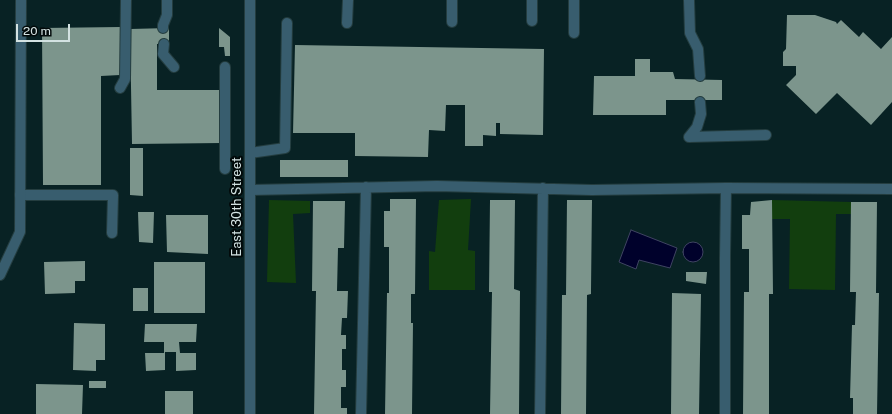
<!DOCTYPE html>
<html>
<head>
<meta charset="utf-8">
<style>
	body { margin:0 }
	#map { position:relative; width:892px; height:414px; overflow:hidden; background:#082224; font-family:"Public Sans",sans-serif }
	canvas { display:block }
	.scale { position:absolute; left:16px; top:24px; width:54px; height:18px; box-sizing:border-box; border:2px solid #d3e2e2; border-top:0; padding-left:5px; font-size:12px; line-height:14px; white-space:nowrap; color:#d3e2e2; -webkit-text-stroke:3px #020a0a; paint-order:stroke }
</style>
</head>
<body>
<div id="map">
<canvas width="892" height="414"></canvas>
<div class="scale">20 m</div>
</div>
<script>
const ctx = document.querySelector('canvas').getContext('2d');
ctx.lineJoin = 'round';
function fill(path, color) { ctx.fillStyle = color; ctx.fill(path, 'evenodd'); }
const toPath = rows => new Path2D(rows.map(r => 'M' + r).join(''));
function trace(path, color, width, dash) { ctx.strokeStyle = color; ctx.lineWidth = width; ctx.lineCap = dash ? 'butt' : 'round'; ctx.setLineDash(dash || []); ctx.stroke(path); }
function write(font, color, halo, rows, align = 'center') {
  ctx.font = font + ' "Public Sans",sans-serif'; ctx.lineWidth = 4; ctx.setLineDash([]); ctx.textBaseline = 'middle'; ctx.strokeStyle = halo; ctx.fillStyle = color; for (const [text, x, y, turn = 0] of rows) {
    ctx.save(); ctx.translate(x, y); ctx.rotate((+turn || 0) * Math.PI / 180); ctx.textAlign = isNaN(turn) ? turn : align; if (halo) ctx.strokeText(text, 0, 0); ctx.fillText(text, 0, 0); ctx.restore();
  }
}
const green = toPath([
	[471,199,468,250,475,251,475,290,429,290,429,251,435,252,439,200],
	[269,200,310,201,310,213,293,214,296,283,267,282],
	[772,200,851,202,851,214,836,214,835,290,789,289,790,219,772,219]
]);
const water = toPath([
	[631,230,677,248,670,268,639,260,636,269,619,262,631,230],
	'683 252a10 10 0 1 1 20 0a10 10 0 1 1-20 0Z'
]);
const building = toPath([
	[787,15,815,15,836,22,837,24,841,20,859,37,863,32,881,49,892,37,892,102,871,125,837,93,816,114,786,85,796,75,796,66,783,66,783,52,786,49],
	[120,27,120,75,101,76,101,185,43,185,42,28],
	[169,28,169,43,157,44,157,90,221,90,222,143,132,144,130,29],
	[219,28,230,37,230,56,225,56,224,47,219,47],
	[295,45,544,49,543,135,500,134,500,123,496,123,496,136,483,135,483,146,465,146,465,105,446,105,445,131,429,130,428,157,355,156,355,133,293,133],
	[635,59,650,59,650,72,673,72,675,79,722,80,722,100,666,100,666,115,593,115,594,76,635,76],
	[130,148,143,148,143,196,130,195],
	[280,160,348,160,348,177,280,177],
	[390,199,416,199,415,294,411,294,411,323,413,323,412,414,385,414,387,293,389,293,389,247,384,247,384,211,390,211],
	[490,200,515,200,514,289,520,291,519,414,490,414,492,292,489,292],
	[567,200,592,200,591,290,591,294,587,295,586,414,561,414,562,295,566,295],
	[772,200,773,294,769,294,769,414,743,414,744,292,749,292,749,249,742,249,742,215,750,215,751,202],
	[313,201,345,201,344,248,338,248,337,291,348,291,347,318,342,318,341,335,346,335,346,349,342,349,342,370,346,370,346,387,341,387,341,408,347,408,347,414,314,414,316,291,312,291],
	[851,202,877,202,876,293,879,293,877,414,853,414,853,398,850,398,852,325,855,325,856,292,850,292],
	[138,212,154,212,153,243,139,242],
	[166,215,208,215,208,254,167,252],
	[85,261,85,281,75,281,75,293,45,294,44,262],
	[154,262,205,262,205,313,154,313],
	[686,272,707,272,706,284,686,281],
	[133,288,148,288,148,311,133,311],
	[672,293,701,294,699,414,671,414],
	[74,323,105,324,105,360,96,360,96,371,73,370],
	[145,324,197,324,196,342,179,342,180,353,196,353,196,370,176,371,176,352,165,352,165,370,146,371,145,353,164,353,164,342,144,342],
	[89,381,106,381,106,388,89,388],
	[36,384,83,385,82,414,36,414],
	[165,391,193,391,193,414,165,414]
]);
const service = toPath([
	[452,0,452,22],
	[532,0,532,21],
	[574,0,574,33],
	[689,0,690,33,698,49,700,76],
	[347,23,348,0],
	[163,28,163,25,167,15,167,0],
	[164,44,163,54,174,67],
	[120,88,125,79,126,0],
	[689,137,766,135],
	[689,137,697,127,701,114,700,102],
	[250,153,285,148,287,23],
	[225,169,225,67],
	[250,190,437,186,592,190,726,188,892,189],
	[20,195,113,195,112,233],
	[361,414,366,187],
	[540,414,543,188],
	[725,414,725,257,726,188]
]);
const minor = toPath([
	[250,0,250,414]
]);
const tertiary = toPath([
	[0,275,20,232,21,0]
]);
const streetNames = [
	["East 30th Street",237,207,-90]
];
fill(green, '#123e0e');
fill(water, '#00012b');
trace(water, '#3f4462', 1);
fill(building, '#7c958c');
trace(service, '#243d3f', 12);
trace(minor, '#243d3f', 12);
trace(tertiary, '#243d3f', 12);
trace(service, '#385d6e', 10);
trace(minor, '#385d6e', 10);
trace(tertiary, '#385d6e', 10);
write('13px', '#d3e2e2', '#020a0a', streetNames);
</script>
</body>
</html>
